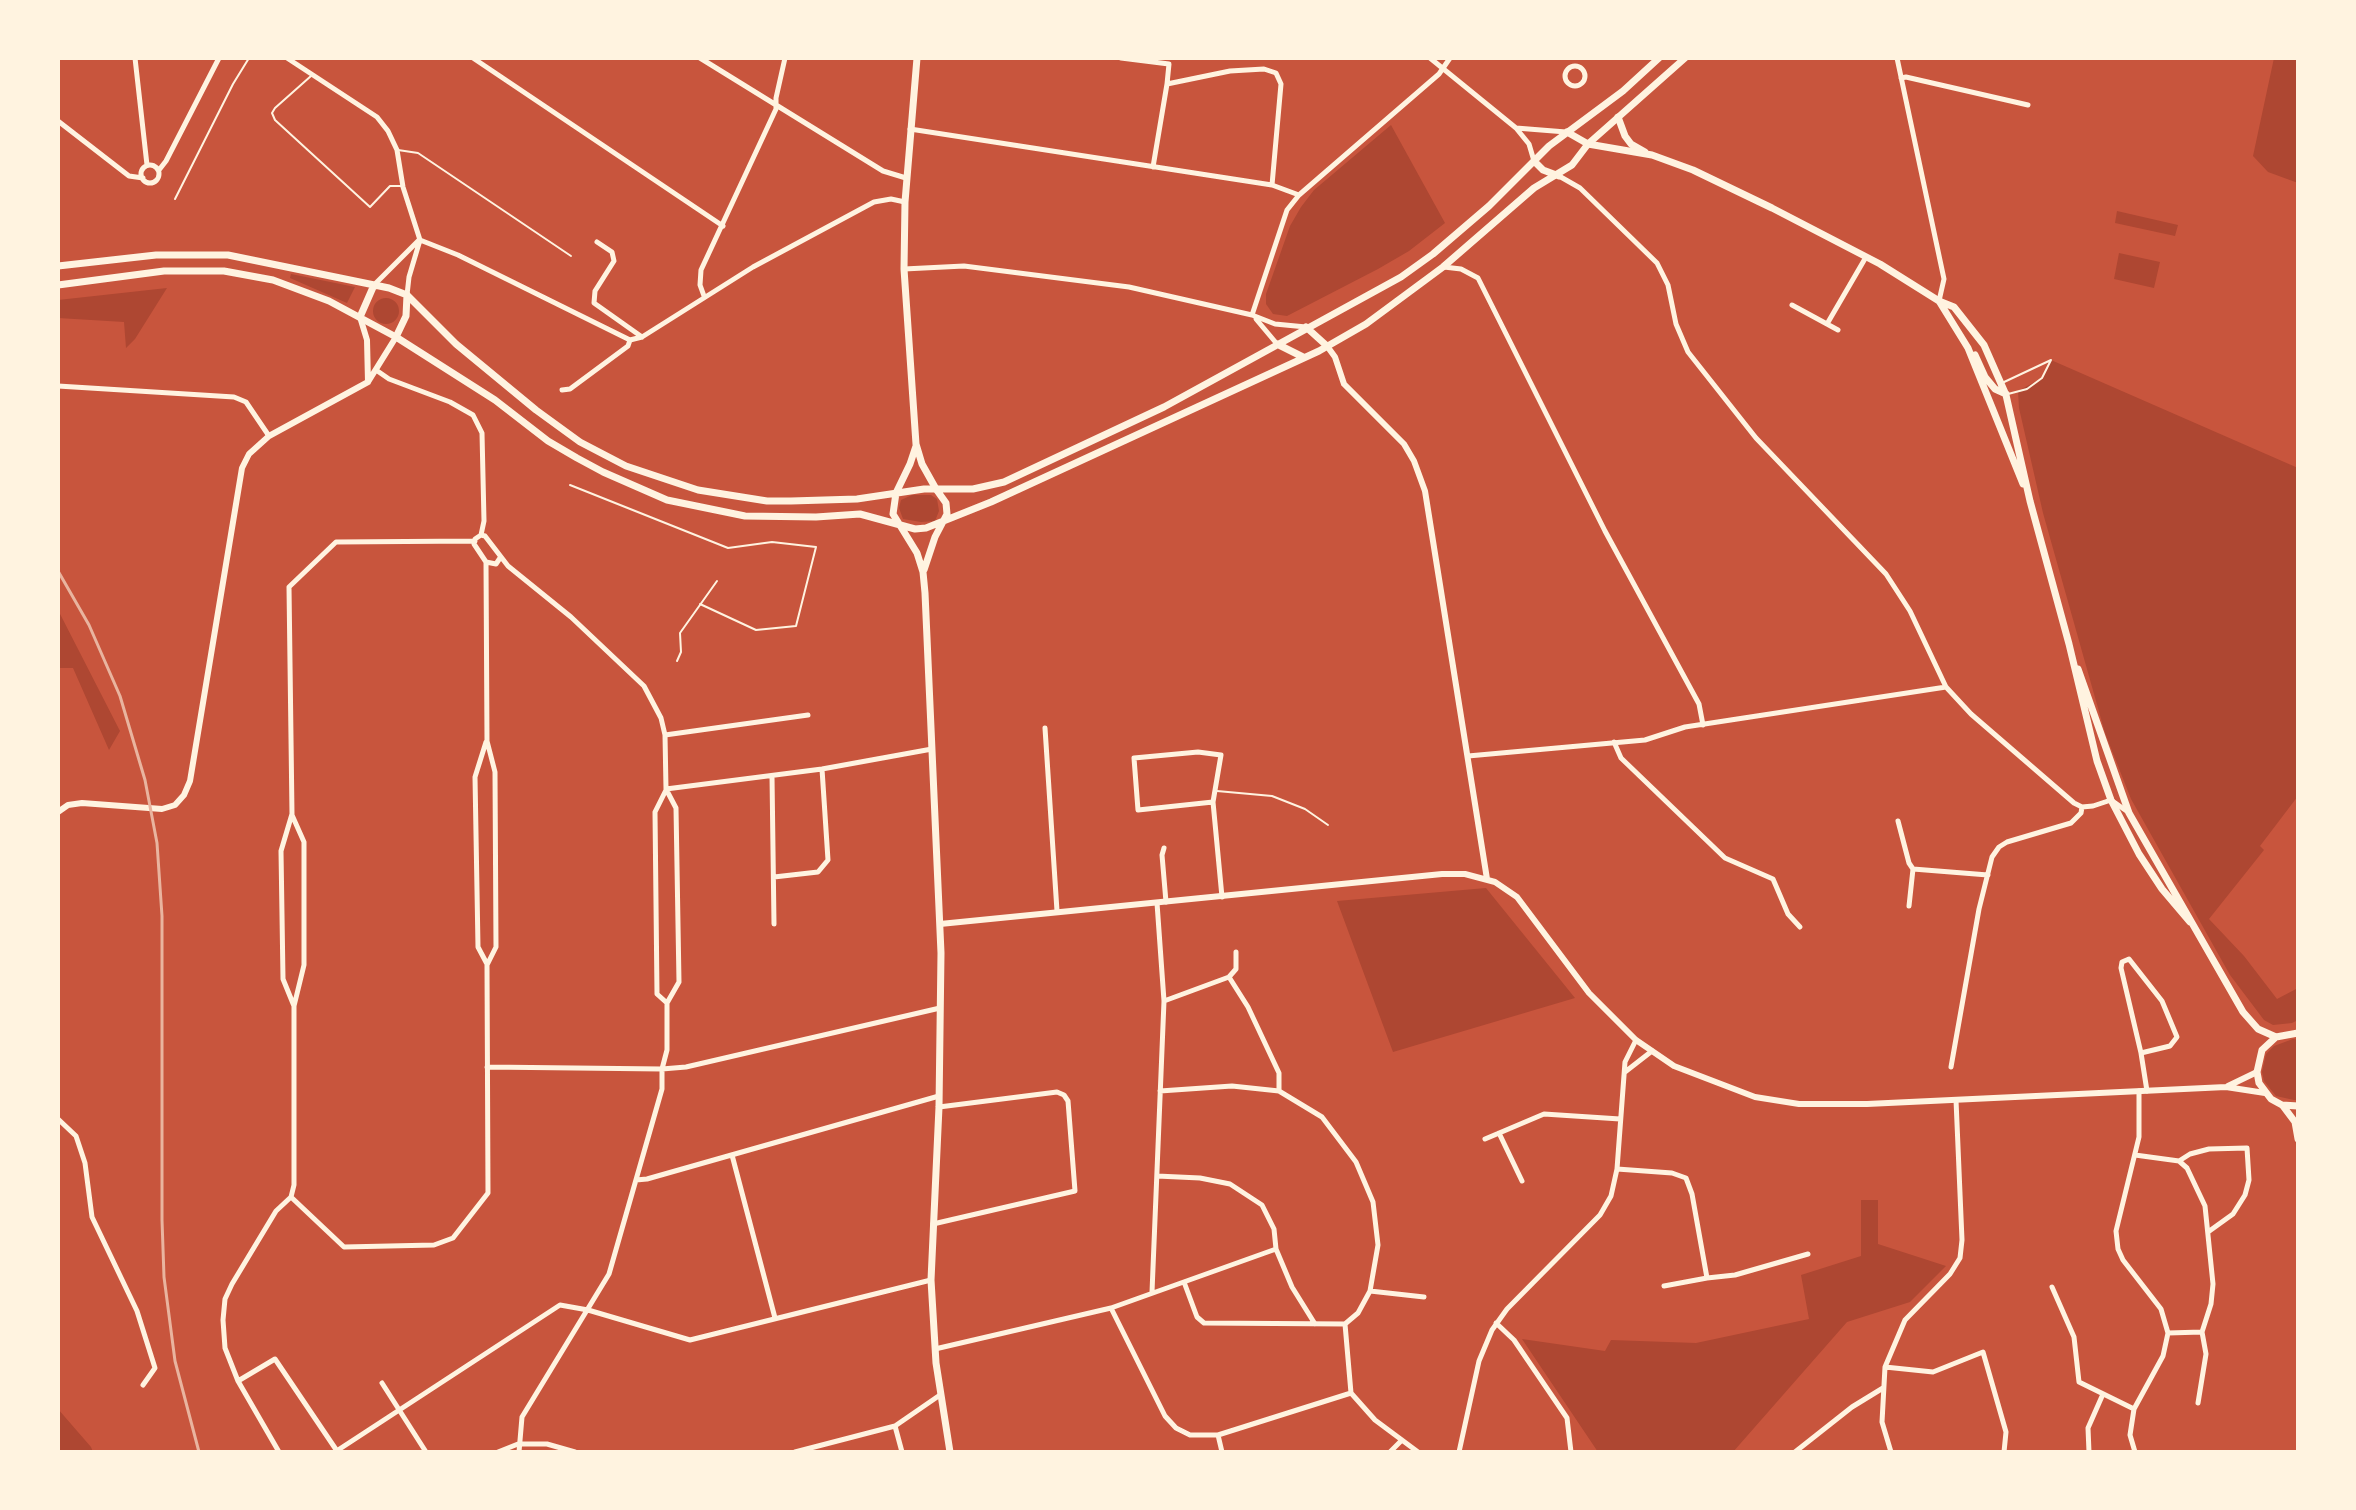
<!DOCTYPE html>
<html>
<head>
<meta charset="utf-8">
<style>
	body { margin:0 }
	#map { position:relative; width:2356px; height:1510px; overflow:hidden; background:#c8553d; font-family:Rubik,sans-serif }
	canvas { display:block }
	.frame { position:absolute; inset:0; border:60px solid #fff3e0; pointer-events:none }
</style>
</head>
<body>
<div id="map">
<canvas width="2356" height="1510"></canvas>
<div class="frame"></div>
</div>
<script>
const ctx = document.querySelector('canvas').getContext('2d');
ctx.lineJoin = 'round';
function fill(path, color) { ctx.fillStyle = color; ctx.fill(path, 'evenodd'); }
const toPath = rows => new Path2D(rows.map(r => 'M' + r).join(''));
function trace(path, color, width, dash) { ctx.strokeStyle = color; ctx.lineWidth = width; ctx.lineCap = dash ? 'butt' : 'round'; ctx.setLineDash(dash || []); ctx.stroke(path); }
const green = toPath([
	[2274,58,2298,58,2298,183,2268,172,2253,156],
	[1391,125,1445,223,1409,251,1378,269,1287,316,1273,314,1266,304,1266,294,1290,226,1301,207,1314,190],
	[2117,211,2178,225,2175,236,2115,223],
	[2119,253,2160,262,2154,288,2114,279],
	[291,274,355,287,347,303,290,278],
	[167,288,135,339,126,348,124,322,58,318,58,300],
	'373 311a13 13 0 1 1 26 0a13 13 0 1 1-26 0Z',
	[2051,360,2298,468,2298,796,2260,846,2264,850,2209,919,2244,956,2277,999,2298,988,2298,1020,2292,1023,2273,1025,2264,1020,2230,975,2131,799,2105,733,2043,513,2019,408,2018,391,2042,378],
	[912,495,931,495,937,499,939,511,935,521,921,522,903,519,899,508,901,500],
	[58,610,120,731,109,750,73,668,58,668],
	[1486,888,1575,998,1393,1052,1337,901],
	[2293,1039,2298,1040,2298,1100,2294,1100,2276,1096,2264,1081,2262,1072,2266,1054,2274,1046],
	[1861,1200,1878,1200,1878,1244,1946,1266,1910,1302,1847,1322,1733,1452,1598,1452,1522,1339,1605,1351,1611,1340,1696,1343,1809,1319,1801,1275,1861,1256],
	[58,1409,91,1447,93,1452,58,1452]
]);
const service = toPath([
	[311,76,275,108,272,113,275,120,370,207,390,186,401,186],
	[398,150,418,153,571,256],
	[175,199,233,84,249,58],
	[2002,383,2051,360,2042,378,2027,389,2008,394],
	[570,485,728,548,772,542,816,547,796,626,756,630,700,604],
	[677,661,681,652,680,633,717,581],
	[1217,791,1272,796,1305,809,1328,825]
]);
const minor = toPath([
	[135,58,147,165],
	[287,58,377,117,388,131,397,150,403,187,420,240,409,277,407,295],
	[473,58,723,226],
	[700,58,883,171,906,178],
	[1121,58,1169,64,1167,84],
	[1430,58,1516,128],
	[1897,58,1944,279,1939,301],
	'1565 76a10 10 0 1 1 20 0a10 10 0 1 1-20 0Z',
	[1901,78,1906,77,2028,105],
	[58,121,129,176,143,178],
	[910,129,1272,185,1299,195],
	[1534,161,1529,144,1516,128,1566,132],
	'141 174a9 9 0 1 1 18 0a9 9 0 1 1-18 0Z',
	[1153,167,1167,84,1230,71,1264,69,1276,73,1281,84,1272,185],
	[159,170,166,161,219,58],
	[1559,176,1580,188,1657,263,1668,285,1676,324,1688,352,1756,438,1886,574,1910,611,1946,687,1971,714,2074,803,2082,807,2093,806,2111,800,2128,812],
	[420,240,458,255,630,340],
	[597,242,612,252,614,261,595,291,594,303,642,337],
	[1444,267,1461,269,1478,278,1605,531,1699,704,1703,725],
	[904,269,964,266,1129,287,1252,315,1275,324,1306,327],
	[374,285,419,240],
	[704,296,700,285,701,270,776,109,776,98,785,58],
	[1792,305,1838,330],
	[1252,315,1287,210,1299,195,1439,74,1450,58],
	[1256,319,1277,344],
	[1827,324,1866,257],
	[376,370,389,379,450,402,473,415,482,433,484,521,481,535],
	[58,386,234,397,246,402,269,436],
	[562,390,570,389,628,346,630,340,642,337,753,267,874,202,891,199,905,202],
	[500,558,496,564,486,562,474,544,475,539,481,535,485,536,508,566,571,617,644,686,661,718,665,735,666,789,676,808,679,982,667,1003,667,1050,662,1069,662,1089,609,1274,522,1417,519,1452],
	[1045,728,1057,911],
	[665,735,808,715],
	[486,742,475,777,478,947,487,964],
	[1614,742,1621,758,1725,858,1773,879,1788,914,1800,927],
	[1468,756,1645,740,1685,727,1946,687],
	[772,776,774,924],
	[666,789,822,769,932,749],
	[666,790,655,812,657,994,667,1003],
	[1213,802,1138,810,1134,758,1198,752,1221,755,1213,802,1222,897],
	[1898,821,1909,863,1913,869,1909,906],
	[1164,848,1162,855,1166,902],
	[1913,869,1988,875],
	[774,877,818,872,828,860,822,769],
	[1229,977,1236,969,1236,952],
	[1164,1001,1229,977,1248,1007,1279,1073,1279,1091],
	[294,1006,283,979,281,851,292,814,289,587,336,542,475,541],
	[2141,1053,2121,968,2122,962,2129,959,2162,1001,2177,1037,2170,1046,2141,1053,2147,1091],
	[487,1067,662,1069,686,1067,940,1008],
	[1951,1067,1979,909,1992,857,1999,847,2007,842,2071,823,2081,813,2082,807],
	[1625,1072,1652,1051],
	[1160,1091,1232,1086,1279,1091,1322,1117,1356,1162,1373,1202,1378,1245,1370,1291,1358,1313,1345,1324],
	[58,1119,76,1136,85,1163,92,1217,137,1311,155,1368,143,1385],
	[1499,1133,1522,1181],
	[1485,1139,1544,1114,1620,1119],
	[732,1155,775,1318],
	[2135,1155,2179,1161,2187,1168,2205,1206,2213,1284,2211,1304,2202,1332,2206,1354,2198,1403],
	[2179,1161,2190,1154,2209,1149,2247,1148,2249,1180,2245,1195,2233,1214,2208,1232],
	[1617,1169,1672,1173,1686,1178,1692,1194,1707,1278,1735,1275,1808,1254],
	[1157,1176,1200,1178,1230,1184,1262,1205,1274,1229,1276,1249,1292,1287,1315,1324],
	[636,1180,647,1179,939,1096],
	[291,1197,344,1247,434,1245,453,1238,488,1193,487,965,496,947,495,772,487,741,486,562],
	[291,1197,294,1185,294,1006,304,965,304,842,292,815],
	[933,1224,1075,1191,1068,1101,1064,1095,1057,1092,939,1107],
	[1184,1282,1197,1317,1204,1323,1345,1324],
	[1664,1286,1707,1278],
	[2052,1287,2074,1337,2079,1382,2134,1409],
	[1370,1291,1424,1297],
	[1152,1292,1164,1001,1157,903],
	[1111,1308,1276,1249],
	[1496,1323,1514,1340,1567,1418,1571,1452],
	[1345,1324,1351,1393],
	[2168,1333,2202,1332],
	[935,1349,1111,1308,1165,1416,1176,1428,1190,1435,1218,1435,1351,1393,1375,1420,1418,1452],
	[1885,1367,1933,1372,1983,1352,2006,1432,2004,1452],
	[238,1381,275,1359,337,1451],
	[382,1383,426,1452],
	[895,1426,902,1452],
	[1218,1435,1222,1452],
	[279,1452,238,1381,225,1348,223,1320,225,1299,232,1284,276,1211,291,1197],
	[335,1452,560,1305,588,1310,690,1340,931,1280],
	[498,1452,518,1444,547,1444,575,1452],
	[795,1452,895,1426,940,1395],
	[1390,1452,1402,1440],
	[1459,1452,1479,1361,1492,1330,1507,1309,1600,1215,1611,1196,1617,1169,1625,1062,1636,1040],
	[1795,1452,1852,1407,1883,1388],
	[1891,1452,1882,1422,1885,1367,1905,1320,1950,1274,1960,1258,1962,1240,1956,1100],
	[2089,1452,2088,1428,2103,1394],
	[2135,1452,2130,1435,2134,1409,2163,1356,2168,1333,2161,1309,2123,1260,2118,1249,2116,1231,2139,1137,2139,1091]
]);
const tertiary = toPath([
	[360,317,367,340,368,382],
	[1327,346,1335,357,1344,384,1404,444,1414,461,1425,491,1487,879],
	[58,812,68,805,82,803,162,809,175,805,184,795,190,781,242,468,249,454,269,436,368,382,396,337],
	[940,924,1442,874,1465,874,1495,882,1517,897,1589,993,1636,1040,1674,1066,1755,1097,1799,1104,1867,1104,2226,1087,2265,1093],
	[2228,1086,2257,1072]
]);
const secondary = toPath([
	[917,58,905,202,904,269,916,444,922,464,936,489],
	[1618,117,1625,136,1631,144,1645,152],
	[1588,144,1652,155,1693,170,1772,208,1880,264,1939,301,1954,307,1984,345,2006,395,2030,501,2069,644,2097,761,2111,800,2139,854,2162,889,2190,922],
	[1939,301,1968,348,2023,484],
	[1975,355,1985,377,1995,389,2006,394],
	[896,493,910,464,916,446],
	[2078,669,2129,813,2243,1012,2258,1029,2276,1037],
	[2298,1033,2276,1037,2262,1050,2257,1072,2259,1083,2271,1099,2282,1105,2298,1106],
	[2283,1106,2295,1122,2298,1139]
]);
const primary = toPath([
	[1567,132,1588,144],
	[1534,161,1543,170,1559,176],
	[58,266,156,255,228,255,389,288,407,295,456,344,536,410,580,442,626,466,698,490,767,501,791,501,857,499,924,489,973,489,1004,482,1164,407,1401,277,1433,254,1489,206,1549,146,1623,91,1659,58],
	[58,285,164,271,224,271,273,280,329,301,396,337,495,400,548,441,577,458,603,472,667,500,745,516,816,517,860,514,915,529,926,528,991,502,1319,351,1366,324,1443,267,1534,188,1572,165,1588,144,1685,58],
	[360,317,374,285],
	[1306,327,1327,346],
	[396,337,406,316,407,295],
	[1277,344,1303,357],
	[896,493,893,514,917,553,923,572,925,593,941,953,939,1107,931,1280,936,1363,950,1452],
	[924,570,935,537,947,514,946,503,936,489]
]);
const rail = toPath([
	[58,571,89,625,120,696,145,780,157,843,162,916,162,1220,164,1277,175,1361,199,1452]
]);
fill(green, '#ae4732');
trace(service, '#fff3e0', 2);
trace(minor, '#fff3e0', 5);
trace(tertiary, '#fff3e0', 6);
trace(secondary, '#fff3e0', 7);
trace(primary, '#fff3e0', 7);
trace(rail, '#e9b49f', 3);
</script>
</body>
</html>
